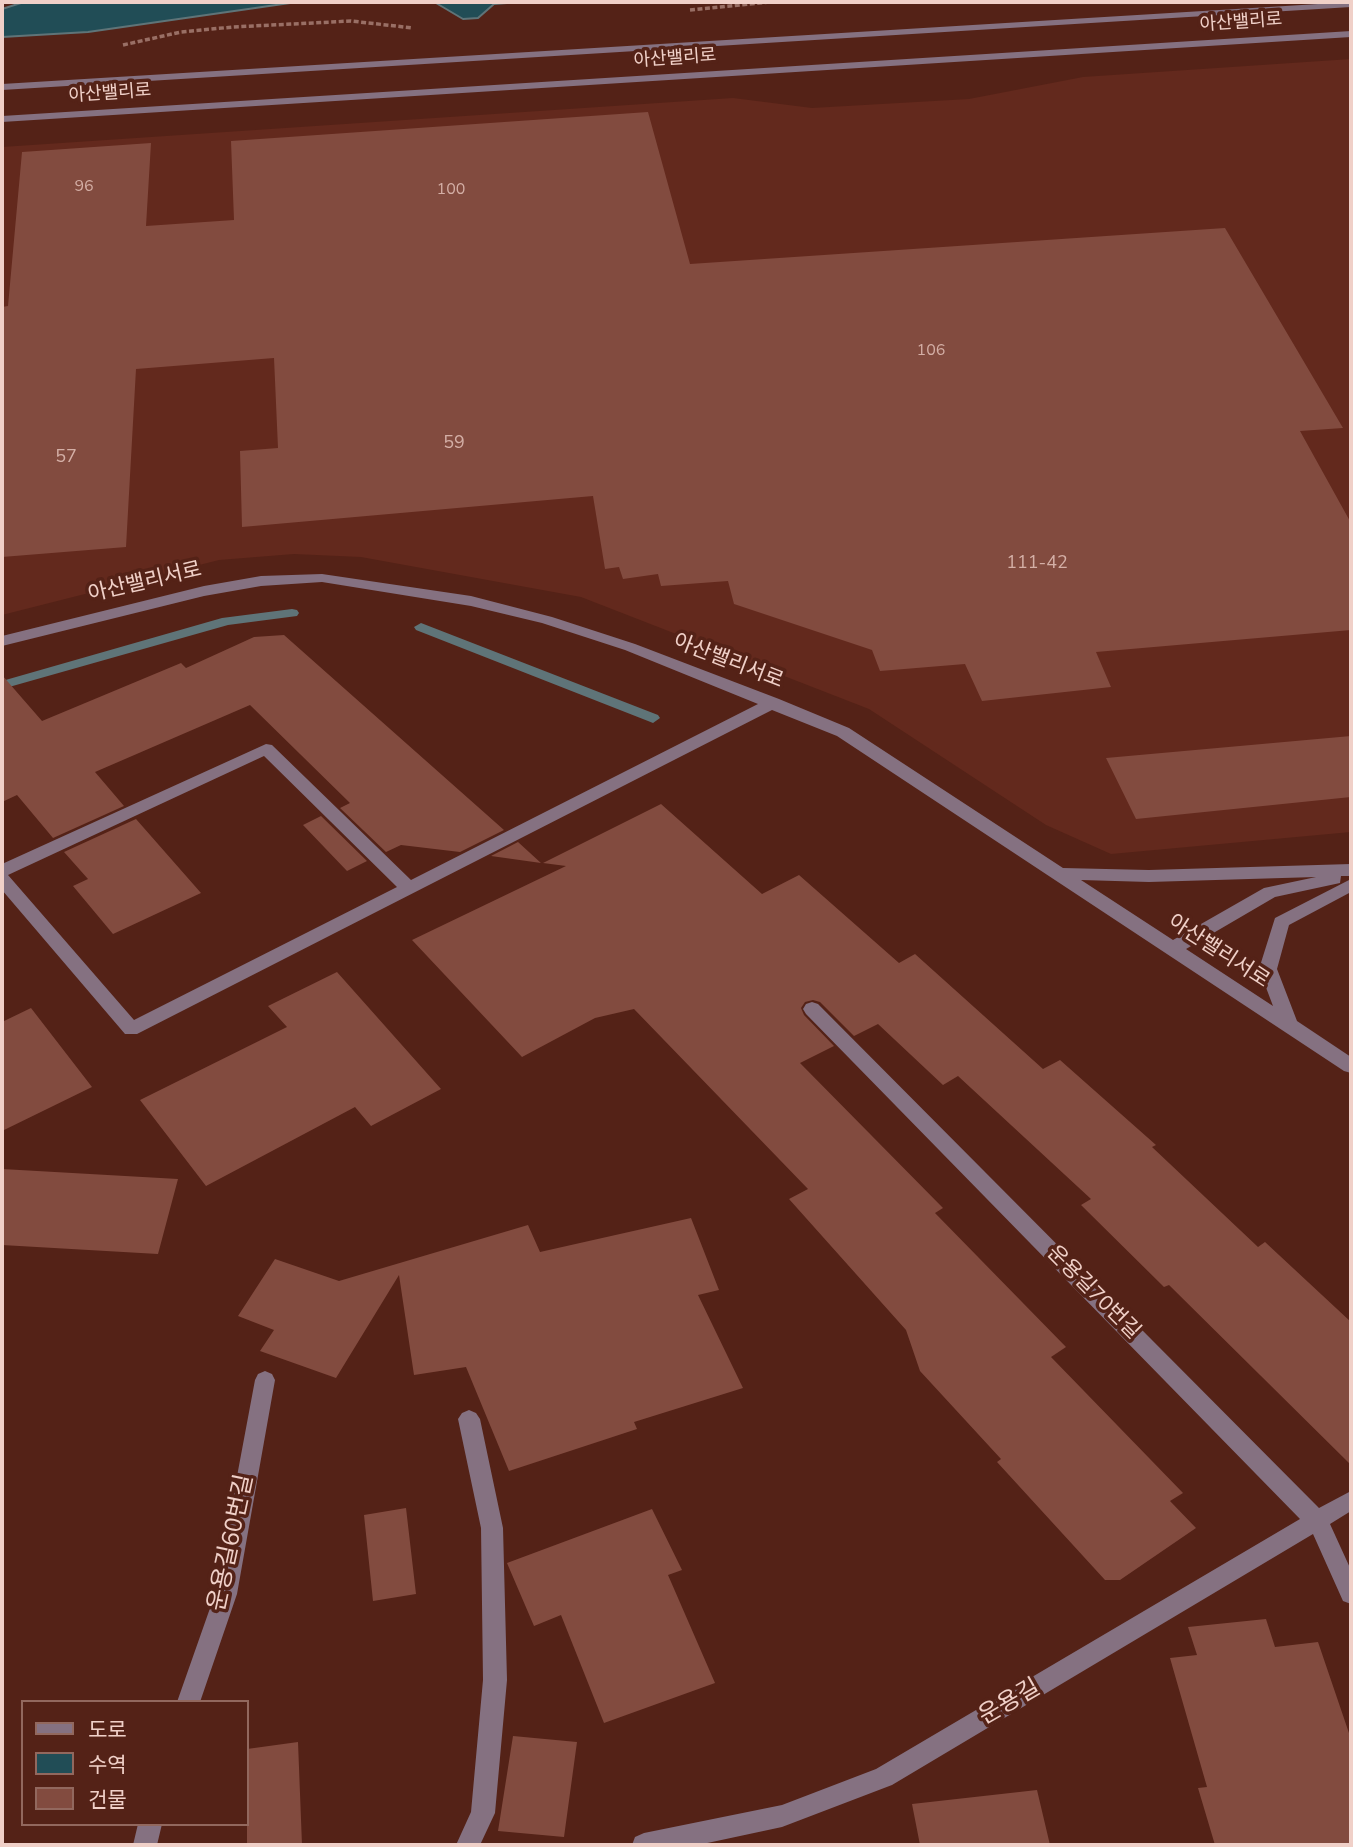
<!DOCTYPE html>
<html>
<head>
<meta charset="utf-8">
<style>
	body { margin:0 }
	#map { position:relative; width:1353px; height:1847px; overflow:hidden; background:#542217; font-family:"Nunito Sans","Noto Sans KR",sans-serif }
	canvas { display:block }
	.frame { position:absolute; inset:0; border:4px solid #f0d0c8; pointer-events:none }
	.legend { position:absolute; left:21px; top:1700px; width:228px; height:126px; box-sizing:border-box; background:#542217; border:2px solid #92685e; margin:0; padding:9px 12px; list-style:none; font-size:21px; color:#f0d0c8 }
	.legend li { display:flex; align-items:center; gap:14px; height:35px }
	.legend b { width:35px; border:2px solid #92685e }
</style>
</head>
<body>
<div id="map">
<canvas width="1353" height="1847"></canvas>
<div class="frame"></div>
<ul class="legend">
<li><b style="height:9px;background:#857181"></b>도로</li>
<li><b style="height:19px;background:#214d56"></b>수역</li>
<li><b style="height:19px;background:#824b3f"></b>건물</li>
</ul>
</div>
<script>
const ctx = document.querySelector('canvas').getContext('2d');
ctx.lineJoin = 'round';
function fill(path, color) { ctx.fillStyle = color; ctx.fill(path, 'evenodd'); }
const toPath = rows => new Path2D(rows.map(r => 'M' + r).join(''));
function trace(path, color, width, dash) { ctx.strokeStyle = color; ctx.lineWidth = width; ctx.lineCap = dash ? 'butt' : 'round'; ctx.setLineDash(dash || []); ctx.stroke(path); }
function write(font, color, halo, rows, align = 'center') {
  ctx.font = font + ' "Nunito Sans","Noto Sans KR",sans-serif'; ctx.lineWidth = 7; ctx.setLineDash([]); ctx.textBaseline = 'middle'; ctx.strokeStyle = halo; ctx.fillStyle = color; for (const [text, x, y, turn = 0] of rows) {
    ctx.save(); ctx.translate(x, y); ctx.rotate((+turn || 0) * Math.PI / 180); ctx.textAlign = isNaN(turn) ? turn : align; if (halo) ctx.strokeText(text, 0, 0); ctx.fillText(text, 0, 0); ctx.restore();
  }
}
const built = toPath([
	[1351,59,1351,832,1111,854,1046,825,869,709,581,597,361,557,294,554,219,560,2,615,2,147,733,98,812,108,969,99,1083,77]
]);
const water = toPath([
	[24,2,297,2,88,32,2,37,2,9,24,2],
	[422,2,520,2,494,4,478,18,463,19,436,3,422,2]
]);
const stream = toPath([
	[292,609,297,610,299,613,297,616,228,625,2,689,2,681,222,618,292,609],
	[421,623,658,715,660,718,653,723,648,721,416,630,414,627,421,623]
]);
const building = toPath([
	[648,112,690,264,1225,228,1343,428,1300,431,1351,523,1351,630,1096,652,1111,687,982,701,965,664,880,671,872,650,734,604,728,581,661,586,658,574,623,579,619,567,605,569,593,496,242,527,240,451,278,448,274,358,136,369,126,547,2,557,2,307,8,306,22,152,151,143,146,226,234,220,231,141],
	[284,635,504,830,460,852,401,845,386,852,340,808,350,803,250,705,95,772,124,806,53,838,17,795,2,802,2,675,42,721,181,663,186,668,254,637],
	[1351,736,1351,797,1136,819,1106,758],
	[661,804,762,894,799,875,899,963,915,954,1043,1069,1060,1060,1156,1145,1152,1147,1258,1247,1265,1242,1351,1322,1351,1465,1169,1285,1164,1287,1081,1205,1091,1199,958,1076,943,1085,878,1024,854,1036,820,1002,813,1000,805,1002,801,1008,804,1015,834,1046,800,1063,943,1208,935,1213,1066,1347,1051,1357,1183,1493,1170,1501,1196,1528,1120,1580,1105,1580,997,1462,1001,1459,920,1371,906,1330,789,1199,808,1189,634,1009,595,1018,522,1057,412,940,566,866,543,863],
	[321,816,367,861,347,871,303,825],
	[136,819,201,893,113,934,73,886,88,879,64,852],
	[518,842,541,863,491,856],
	[337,972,441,1089,371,1126,355,1107,206,1186,140,1100,287,1027,268,1006],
	[31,1008,92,1087,2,1131,2,1022],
	[2,1169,178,1179,158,1254,2,1245],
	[691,1218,719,1290,698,1295,743,1388,634,1422,637,1429,509,1471,466,1367,414,1375,399,1275,336,1378,260,1351,274,1330,238,1316,275,1259,339,1281,528,1225,540,1252],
	[406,1508,416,1594,373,1601,364,1515],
	[652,1509,682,1570,668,1575,715,1683,604,1723,561,1615,534,1626,507,1563],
	[1266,1619,1275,1647,1318,1642,1351,1739,1351,1845,1215,1845,1198,1788,1207,1787,1170,1658,1197,1655,1188,1627],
	[513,1736,577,1742,564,1837,498,1831],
	[298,1742,302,1845,247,1845,247,1749],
	[1037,1790,1050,1845,920,1845,912,1804]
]);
const path = toPath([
	[690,10,770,2],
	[123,45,181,32,233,27,351,21,413,28]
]);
const minor = toPath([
	[1351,2,1351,7,2,90,2,84,1351,2],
	[1351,31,1351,37,2,122,2,116,1351,31],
	[322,574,471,596,552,617,635,644,779,699,849,728,1063,868,1149,870,1351,864,1351,876,1341,876,1340,883,1275,897,1186,949,1273,1006,1259,969,1275,918,1351,879,1351,892,1289,925,1277,969,1297,1021,1351,1057,1351,1073,1344,1071,837,736,772,710,137,1034,125,1034,2,890,2,864,266,744,272,745,411,880,758,704,625,650,542,623,471,606,322,582,261,586,204,596,2,646,2,636,204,586,261,576,322,574],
	[264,756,397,887,134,1020,8,875,264,756],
	[1316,877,1264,888,1173,940,1081,880,1149,882,1316,877],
	[812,1002,818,1004,1319,1508,1351,1491,1351,1511,1330,1524,1351,1570,1351,1604,1343,1601,1313,1534,892,1785,782,1827,698,1845,632,1845,635,1837,644,1833,782,1805,876,1769,1300,1519,806,1014,803,1009,806,1004,812,1002],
	[265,1371,272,1374,275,1380,237,1594,200,1702,177,1702,215,1594,255,1380,258,1374,265,1371],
	[469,1410,476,1413,480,1419,503,1528,507,1680,495,1813,480,1845,456,1845,471,1812,483,1680,481,1528,458,1419,462,1413,469,1410],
	[138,1824,162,1824,157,1845,133,1845,138,1824]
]);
const farNumbernames = [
	["96",84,187],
	["100",451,190],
	["106",931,351]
];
const farStreetnames = [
	["아산밸리로",1241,23,-4],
	["아산밸리로",675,59,-4],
	["아산밸리로",110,94,-4]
];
const numberNames = [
	["59",454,444],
	["57",66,458],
	["111-42",1037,564]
];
const streetNames = [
	["아산밸리서로",145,583,-13],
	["아산밸리서로",728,662,21],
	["아산밸리서로",1218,952,33],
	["운용길70번길",1093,1293,45]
];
const nearStreetnames = [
	["운용길60번길",232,1543,-78],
	["운용길",1010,1703,-30]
];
fill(built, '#63291d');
fill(water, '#214d56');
trace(water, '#5f7478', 2);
fill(stream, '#5f7478');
fill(building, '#824b3f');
trace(path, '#996f65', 3.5, [5, 2.5]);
fill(minor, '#857181');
write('16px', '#d4afa6', null, farNumbernames);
write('18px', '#f0d0c8', '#542217', farStreetnames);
write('18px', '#d4afa6', null, numberNames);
write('21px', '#f0d0c8', '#542217', streetNames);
write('24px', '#f0d0c8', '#542217', nearStreetnames);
</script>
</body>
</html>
